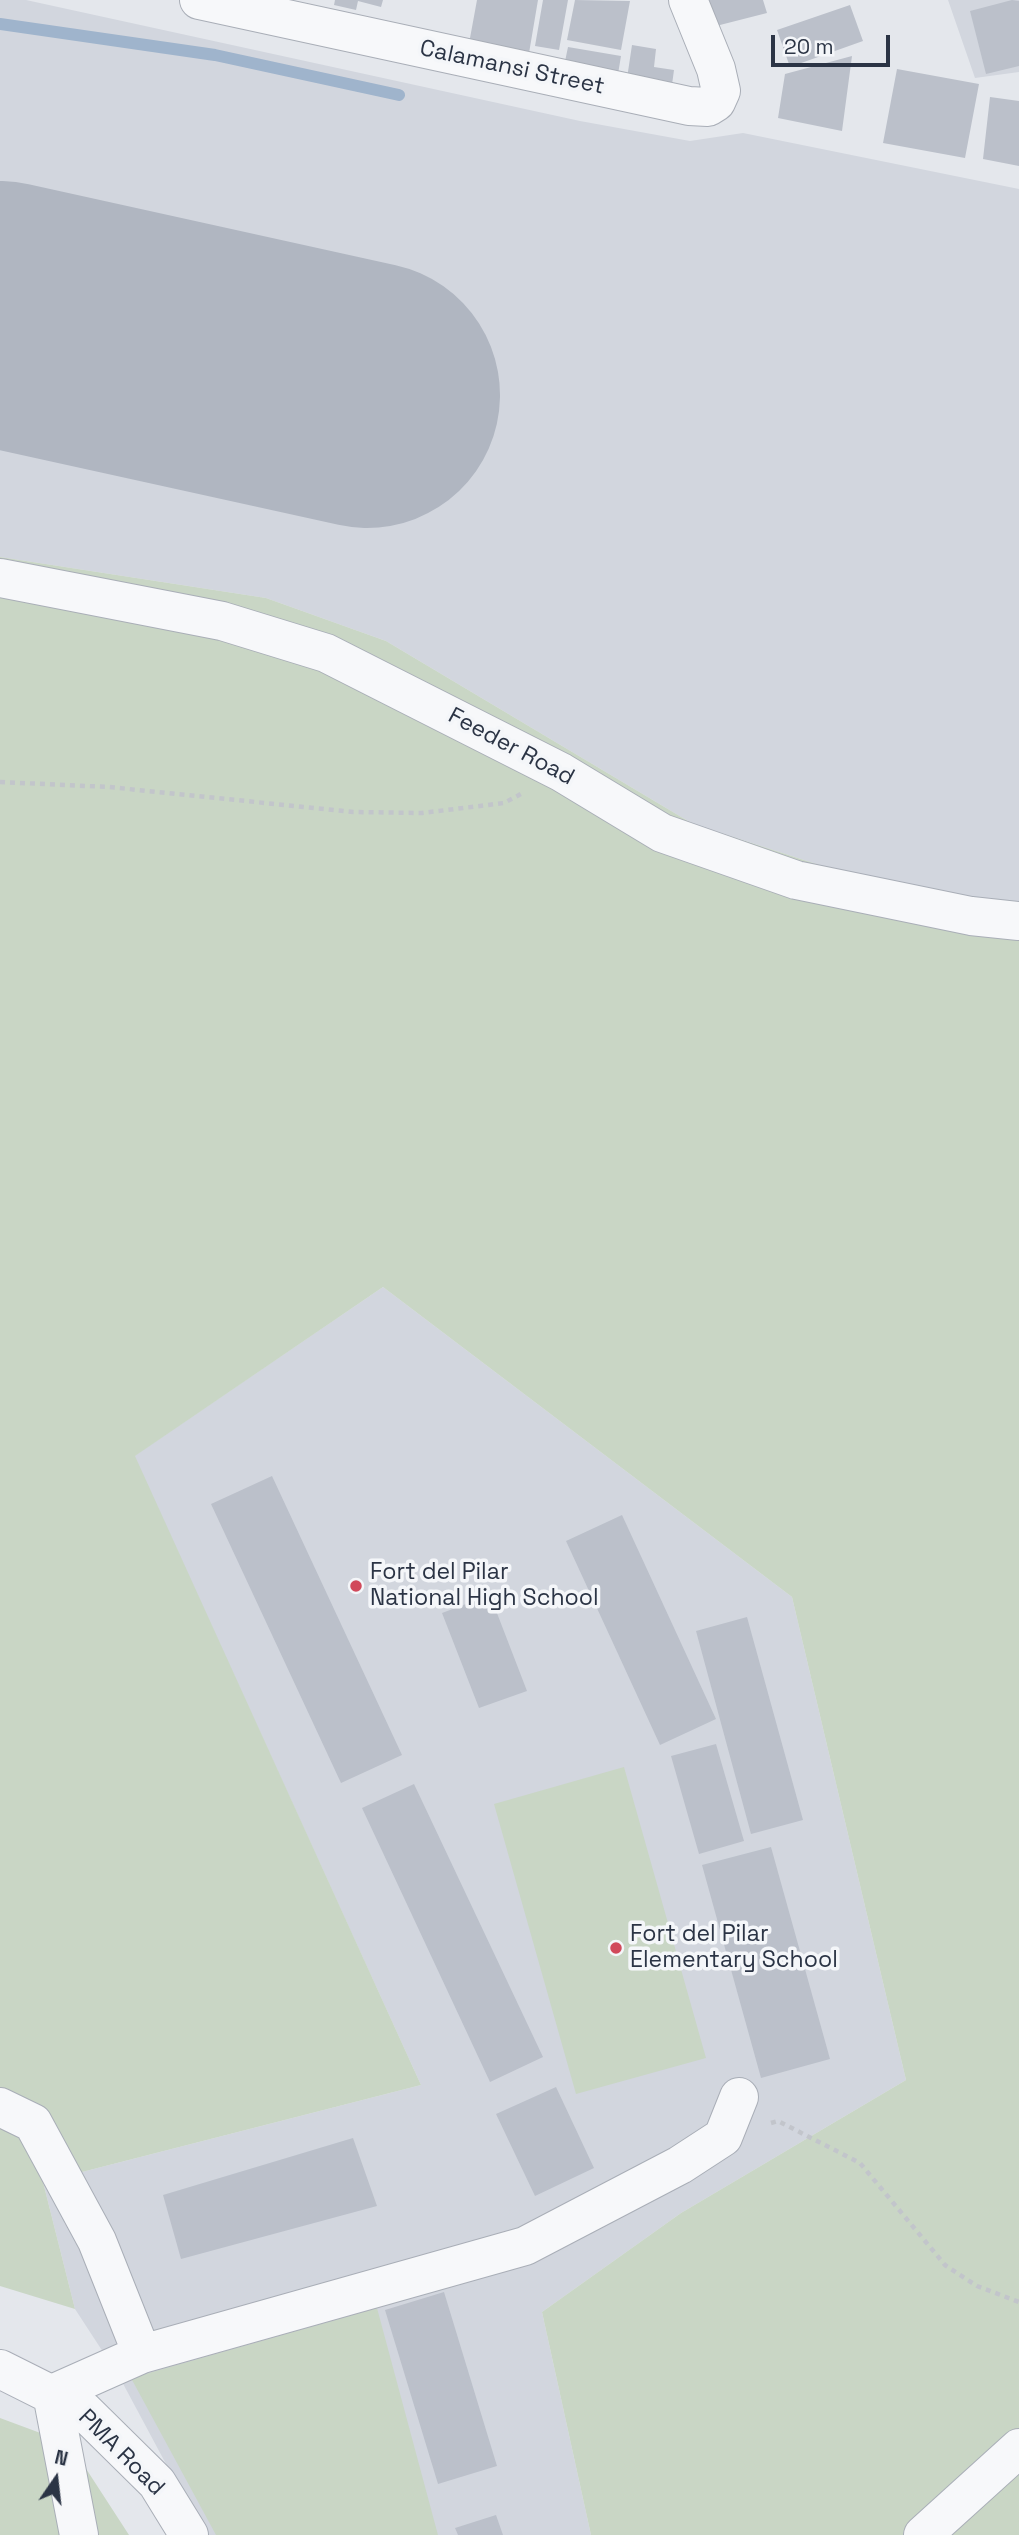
<!DOCTYPE html>
<html>
<head>
<meta charset="utf-8">
<style>
	body { margin:0 }
	#map { position:relative; width:1019px; height:2535px; overflow:hidden; background:#e4e7ec; font-family:"Space Grotesk",sans-serif }
	canvas { display:block }
	.north { position:absolute; left:21px; top:2444px; width:70px; height:70px; -webkit-text-stroke:5px #f4f6f9; paint-order:stroke; rotate:14deg; font-size:19px; font-weight:700; line-height:28px; text-align:center; color:#2b3445 }
	.north::after { content:''; display:block; margin:auto; width:24px; height:32px; background:#2b3445; clip-path:polygon(50% 0,100% 100%,50% 72%,0 100%) }
	.scale { position:absolute; left:771px; top:35px; width:119px; height:32px; box-sizing:border-box; border:4px solid #2b3445; border-top:0; padding-left:9px; font-size:21px; line-height:24px; white-space:nowrap; color:#2b3445; -webkit-text-stroke:5px #f4f6f9; paint-order:stroke }
</style>
</head>
<body>
<div id="map">
<canvas width="1019" height="2535"></canvas>
<div class="north">N</div>
<div class="scale">20 m</div>
</div>
<script>
const ctx = document.querySelector('canvas').getContext('2d');
ctx.lineJoin = 'round';
function fill(path, color) { ctx.fillStyle = color; ctx.fill(path, 'evenodd'); }
const toPath = rows => new Path2D(rows.map(r => 'M' + r).join(''));
function trace(path, color, width, dash) { ctx.strokeStyle = color; ctx.lineWidth = width; ctx.lineCap = dash ? 'butt' : 'round'; ctx.setLineDash(dash || []); ctx.stroke(path); }
function write(font, color, halo, rows, align = 'center') {
  ctx.font = font + ' "Space Grotesk",sans-serif'; ctx.lineWidth = 7; ctx.setLineDash([]); ctx.textBaseline = 'middle'; ctx.strokeStyle = halo; ctx.fillStyle = color; for (const [text, x, y, turn = 0] of rows) {
    ctx.save(); ctx.translate(x, y); ctx.rotate((+turn || 0) * Math.PI / 180); ctx.textAlign = isNaN(turn) ? turn : align; if (halo) ctx.strokeText(text, 0, 0); ctx.fillText(text, 0, 0); ctx.restore();
  }
}
const built = toPath([
	[0,0,26,0,580,121,690,141,743,133,1019,189,1019,908,847,874,693,824,386,641,266,598,0,557],
	[948,0,1019,0,1019,72,975,78],
	[383,1287,792,1597,906,2080,681,2213,542,2312,591,2535,204,2535,120,2378,75,2309,43,2182,421,2085,134,1456]
]);
const green = toPath([
	[0,557,266,598,386,641,693,824,847,874,1019,908,1019,2535,591,2535,542,2312,681,2213,906,2080,792,1597,383,1287,135,1456,421,2085,43,2182,75,2309,0,2286],
	[624,1767,706,2058,576,2094,494,1804],
	[377,2308,438,2535,216,2535,131,2378],
	[0,2418,70,2444,129,2535,0,2535]
]);
const stream = toPath([
	[0,24,215,55,399,95]
]);
const runway = toPath([
	[0,314,367,395]
]);
const building = toPath([
	[335,0,383,0,381,7,358,1,356,10,334,5],
	[477,0,538,0,528,59,468,49],
	[543,0,568,0,559,50,535,46],
	[575,0,630,1,621,50,567,40],
	[709,0,763,0,767,13,716,26],
	[1012,0,1019,1,1019,66,986,74,970,11],
	[850,5,863,41,790,67,777,30],
	[632,45,656,49,654,67,674,70,671,92,626,85],
	[568,47,621,56,617,80,563,71],
	[852,56,842,131,778,118,785,74],
	[897,69,979,84,965,158,883,143],
	[990,97,1019,101,1019,166,983,159],
	[272,1476,402,1755,341,1783,211,1504],
	[622,1515,716,1719,660,1745,566,1541],
	[490,1595,527,1691,479,1708,442,1613],
	[747,1617,803,1820,751,1834,696,1631],
	[716,1744,744,1841,699,1854,671,1756],
	[414,1784,543,2057,490,2082,362,1808],
	[771,1847,830,2059,761,2078,702,1865],
	[556,2087,594,2168,535,2196,496,2114],
	[353,2138,377,2206,181,2259,163,2195],
	[444,2292,497,2466,438,2484,385,2310],
	[496,2515,503,2535,458,2535,455,2528]
]);
const path = toPath([
	[0,782,109,787,353,812,422,813,504,803,521,794],
	[771,2123,778,2121,860,2163,945,2265,977,2286,1019,2302]
]);
const minor = toPath([
	[199,0,689,106,708,107,716,102,721,91,716,69,688,0],
	[0,578,222,621,326,653,561,772,662,833,796,880,971,916,1019,921],
	[0,2107,33,2123,97,2241,142,2354],
	[0,2369,84,2411,157,2483,189,2535],
	[79,2535,52,2394,142,2354,525,2246,680,2165,723,2137,739,2097],
	[923,2535,1019,2448]
]);
const markers = [
	[356,1586,7,"#d1495b"],
	[616,1948,7,"#d1495b"]
];
const streetNames = [
	["Calamansi Street",512,68,12],
	["Feeder Road",511,747,28],
	["PMA Road",121,2453,45]
];
const poiNames = [
	["Fort del Pilar",370,1573],
	["National High School",370,1599],
	["Fort del Pilar",630,1935],
	["Elementary School",630,1961]
];
fill(built, '#d2d6de');
fill(green, '#c9d6c5');
trace(stream, '#9fb4cc', 12);
trace(runway, '#b0b6c1', 266);
fill(building, '#bbc0ca');
trace(minor, '#a9aeb7', 40);
trace(path, '#c2c5cb', 4.5, [5, 5]);
trace(minor, '#f7f8fa', 38);
for (const [x, y, r, color] of markers) { const dot = new Path2D(); dot.arc(x, y, r, 0, 2 * Math.PI); ctx.fillStyle = color; ctx.fill(dot); trace(dot, '#f4f6f9', 2.5); }
write('23px', '#2b3445', '#f4f6f9', streetNames);
write('23px', '#2b3445', '#f4f6f9', poiNames, 'left');
</script>
</body>
</html>
